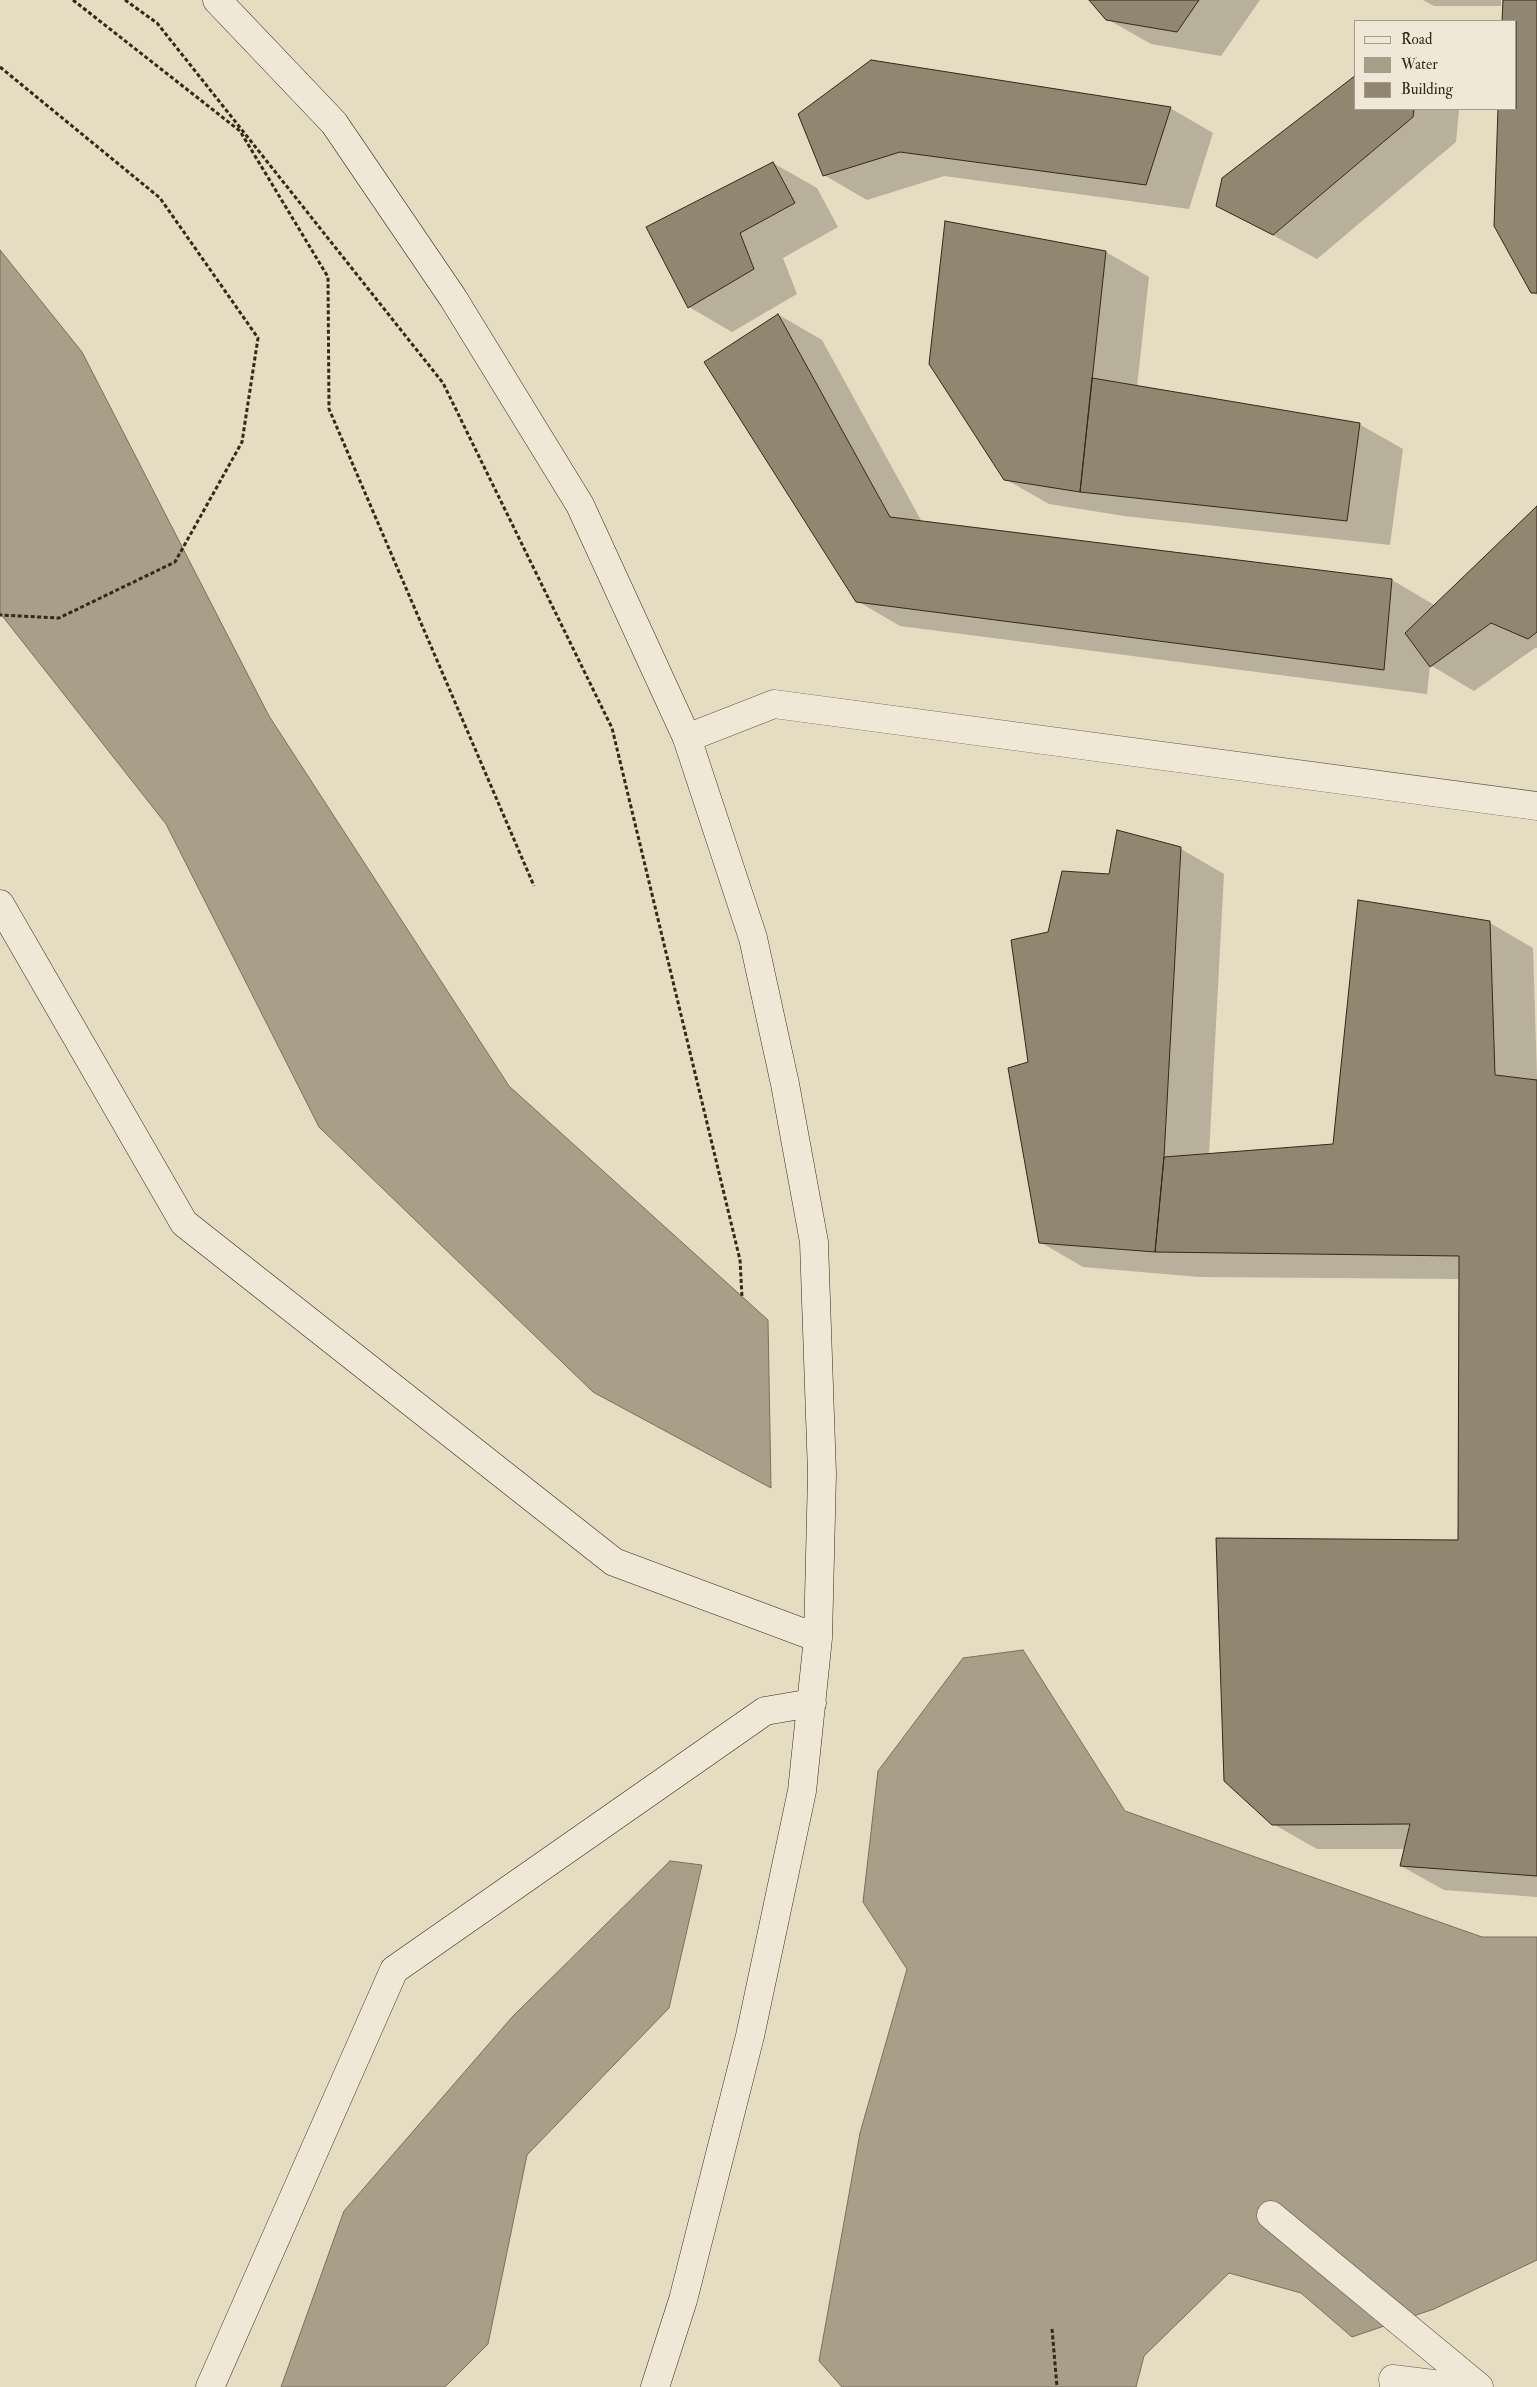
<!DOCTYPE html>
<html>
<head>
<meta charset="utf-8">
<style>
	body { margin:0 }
	#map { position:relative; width:1537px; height:2387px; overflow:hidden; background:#e6dcc1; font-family:"IM FELL Double Pica",serif }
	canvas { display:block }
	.legend { position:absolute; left:1354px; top:20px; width:162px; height:90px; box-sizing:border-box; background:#efe8d7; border:1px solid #a49b8b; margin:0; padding:6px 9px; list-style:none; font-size:15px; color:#342819 }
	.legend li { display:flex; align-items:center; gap:10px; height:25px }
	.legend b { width:25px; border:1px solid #a49b8b }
</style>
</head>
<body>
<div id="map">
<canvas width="1537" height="2387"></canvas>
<ul class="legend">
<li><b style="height:6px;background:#efe8d7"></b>Road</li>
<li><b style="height:14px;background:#a99f88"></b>Water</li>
<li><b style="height:14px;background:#918670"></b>Building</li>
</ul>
</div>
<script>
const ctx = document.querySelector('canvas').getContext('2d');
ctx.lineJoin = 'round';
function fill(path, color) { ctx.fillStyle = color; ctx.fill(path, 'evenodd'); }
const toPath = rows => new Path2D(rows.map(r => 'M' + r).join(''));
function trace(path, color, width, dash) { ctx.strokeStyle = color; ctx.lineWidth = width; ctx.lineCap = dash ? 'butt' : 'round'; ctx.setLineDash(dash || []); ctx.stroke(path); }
const water = toPath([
	[0,250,82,352,269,716,509,1086,768,1320,771,1488,593,1392,319,1127,166,824,0,613,0,250],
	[1023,1650,1125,1811,1482,1937,1537,1937,1537,2260,1434,2309,1352,2337,1301,2293,1229,2273,1144,2356,1136,2387,842,2387,819,2361,860,2133,907,1969,863,1902,878,1771,963,1658,1023,1650],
	[670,1861,702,1865,669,2008,527,2155,488,2344,445,2387,281,2387,344,2211,513,2016,670,1861]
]);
const shadow = toPath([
	[1090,0,1260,0,1221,56,1151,44,1107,19],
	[1423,0,1501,0,1501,6,1434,6],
	[1504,0,1537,0,1537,295,1532,293,1495,225,1500,109,1516,109,1516,21,1503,21],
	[1170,108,1213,133,1189,209,944,176,867,200,824,175,800,114],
	[1356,109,1456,109,1459,110,1456,142,1317,259,1217,205],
	[773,163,817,188,838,227,783,258,797,294,732,332,689,307],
	[1106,252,1149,277,1137,387,1359,424,1403,449,1390,545,1124,516,1049,504,1005,479],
	[779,315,822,340,922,522,1392,580,1436,606,1537,508,1537,648,1535,648,1474,691,1430,665,1427,694,900,626,857,601],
	[1118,832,1181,849,1224,874,1209,1155,1334,1145,1490,923,1533,948,1537,1078,1537,1897,1444,1890,1401,1866,1405,1849,1317,1849,1273,1824,1459,1541,1460,1279,1199,1277,1083,1267,1040,1242,1029,1063,1049,933,1110,875]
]);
const building = toPath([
	[1089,0,1199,0,1177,32,1106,20,1089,0],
	[1503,0,1537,0,1537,293,1531,293,1494,226,1498,109,1516,109,1516,21,1502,21,1503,0],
	[871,60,1171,107,1146,185,900,152,823,176,798,114,871,60],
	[1356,75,1356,109,1414,109,1413,117,1273,235,1216,206,1222,178,1356,75],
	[773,162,795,203,740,233,754,269,688,308,646,227,773,162],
	[945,221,1106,251,1080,492,1004,480,929,364,945,221],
	[778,314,890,517,1392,579,1384,670,856,602,704,362,778,314],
	[1092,378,1360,423,1347,521,1080,492,1092,378],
	[1537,506,1537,632,1528,639,1491,623,1430,667,1405,633,1537,506],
	[1117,830,1181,847,1164,1157,1155,1252,1039,1243,1008,1068,1028,1062,1011,940,1048,932,1062,871,1109,874,1117,830],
	[1358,900,1490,921,1495,1075,1537,1080,1537,1876,1400,1866,1410,1824,1272,1825,1224,1781,1216,1538,1458,1540,1459,1256,1155,1252,1164,1157,1333,1144,1358,900]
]);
const path = toPath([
	[73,0,240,131,328,277,329,409,534,886],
	[125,0,157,23,443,383,612,728,740,1260,742,1297],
	[0,67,160,198,258,338,242,442,175,562,59,618,0,615],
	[1052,2329,1057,2387]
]);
const street = toPath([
	[687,738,774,704,1537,806],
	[1271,2215,1479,2387],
	[1394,2387,1393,2379,1457,2387]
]);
const secondary = toPath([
	[217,0,334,123,453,298,580,505,687,738,753,938,785,1084,814,1242,822,1474,818,1638,802,1791,750,2036,683,2300,655,2387],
	[0,904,184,1223,614,1562,818,1638],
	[210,2387,394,1970,765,1711,812,1703]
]);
fill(water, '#a99f88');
trace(water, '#7a6f5c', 1);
fill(shadow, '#0003');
fill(building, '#918670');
trace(building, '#342819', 1);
trace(street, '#605543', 29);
trace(secondary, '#342819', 29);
trace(path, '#342819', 3, [4, 2.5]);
trace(street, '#efe8d7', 28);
trace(secondary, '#efe8d7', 28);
</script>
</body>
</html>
